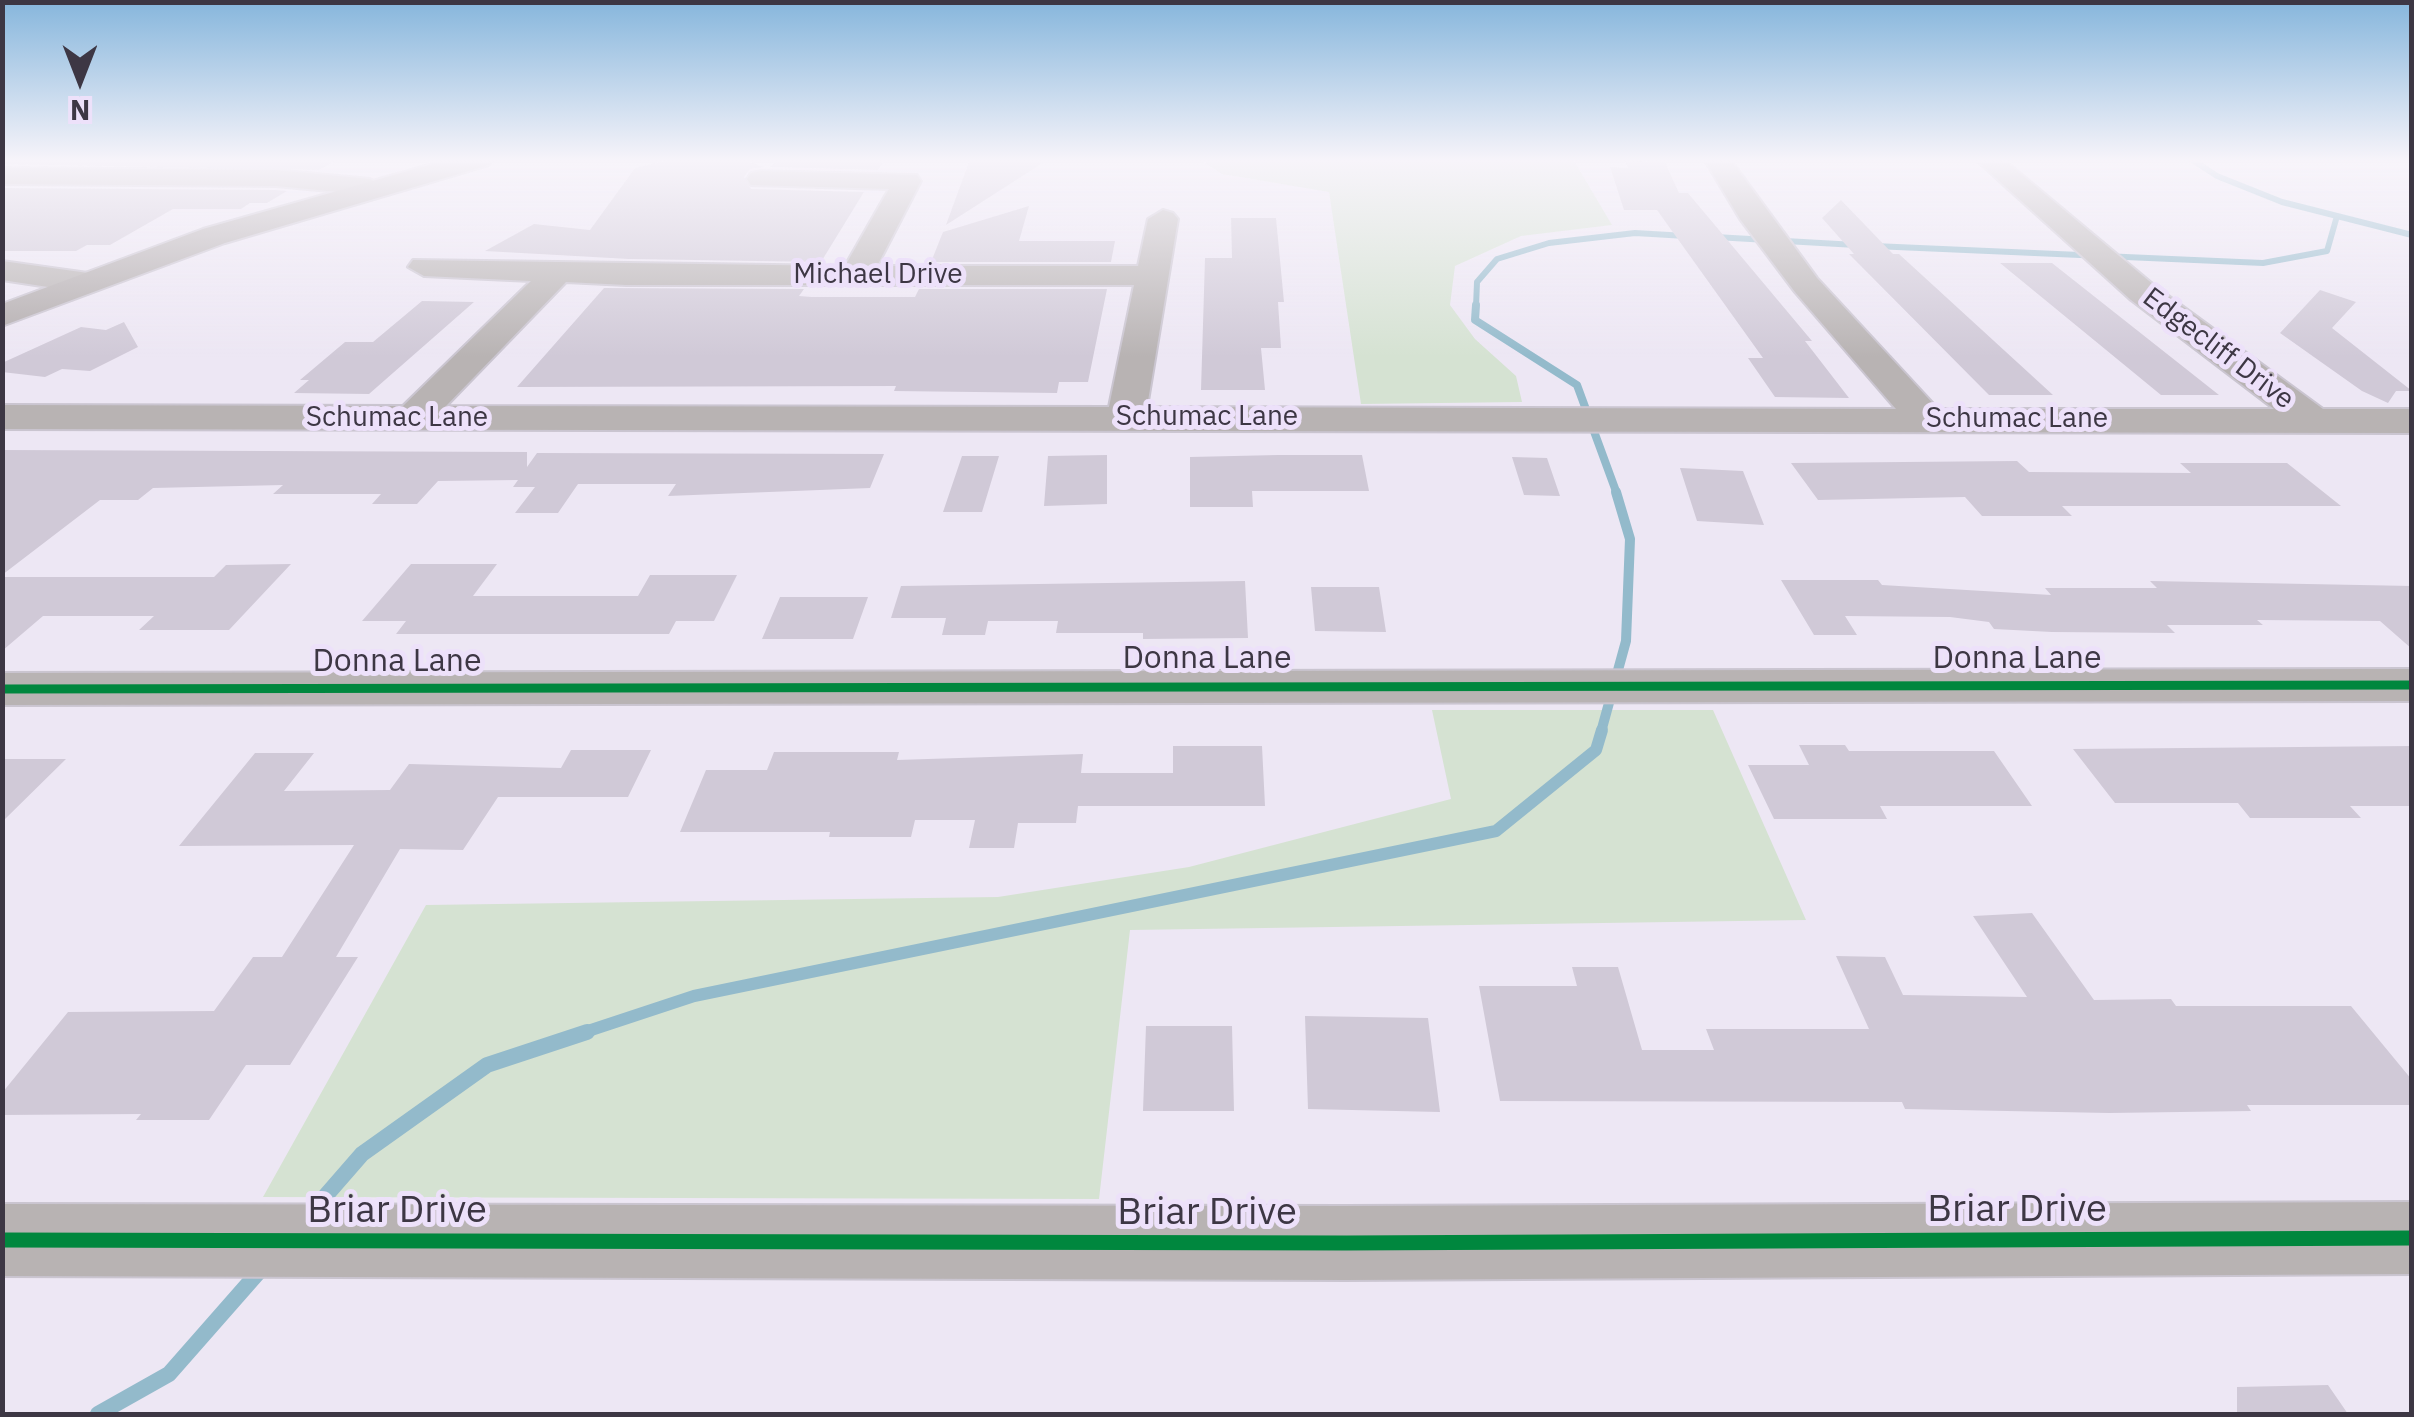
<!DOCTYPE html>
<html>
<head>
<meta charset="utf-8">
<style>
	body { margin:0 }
	#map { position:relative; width:2414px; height:1417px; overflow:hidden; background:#ede7f4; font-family:"IBM Plex Sans",sans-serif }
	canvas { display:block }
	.frame { position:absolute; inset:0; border:5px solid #3d3744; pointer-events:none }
	.north { position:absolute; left:30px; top:30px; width:100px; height:100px; -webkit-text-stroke:8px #ede1fa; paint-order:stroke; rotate:180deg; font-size:28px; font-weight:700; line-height:40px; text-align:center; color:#3d3744 }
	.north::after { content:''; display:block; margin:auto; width:35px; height:45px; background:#3d3744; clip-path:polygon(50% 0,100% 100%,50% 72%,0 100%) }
</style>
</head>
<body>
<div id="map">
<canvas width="2414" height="1417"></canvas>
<div class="frame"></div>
<div class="north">N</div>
</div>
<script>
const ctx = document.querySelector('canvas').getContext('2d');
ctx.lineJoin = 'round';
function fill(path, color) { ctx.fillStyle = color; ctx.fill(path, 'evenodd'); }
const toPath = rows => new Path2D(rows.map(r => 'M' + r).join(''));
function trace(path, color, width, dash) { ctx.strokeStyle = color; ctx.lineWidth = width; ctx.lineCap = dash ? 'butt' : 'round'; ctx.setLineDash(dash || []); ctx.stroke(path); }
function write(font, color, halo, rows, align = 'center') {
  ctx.font = font + ' "IBM Plex Sans",sans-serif'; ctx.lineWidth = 10; ctx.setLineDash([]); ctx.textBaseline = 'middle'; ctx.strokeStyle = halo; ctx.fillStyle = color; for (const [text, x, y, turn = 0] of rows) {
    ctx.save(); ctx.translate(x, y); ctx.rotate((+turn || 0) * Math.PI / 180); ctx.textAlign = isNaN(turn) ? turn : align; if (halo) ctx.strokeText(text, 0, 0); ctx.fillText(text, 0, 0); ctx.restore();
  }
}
const green = toPath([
	[1200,159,1573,159,1612,225,1521,236,1455,266,1450,305,1475,339,1516,376,1522,402,1361,404,1329,192,1222,174],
	[1432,710,1713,710,1806,920,1130,930,1099,1199,263,1197,426,905,998,897,1189,867,1451,799]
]);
const streamFar4 = toPath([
	[2191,159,2217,176,2282,202,2412,235],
	[1715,237,1856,245],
	[1874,246,2263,263,2327,251,2337,216],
	[1476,307,1477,282,1497,259,1549,243,1635,233,1686,236]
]);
const streamFar3 = toPath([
	[1476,305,1475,320,1577,385,1617,494]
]);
const streamFar2 = toPath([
	[1601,732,1626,641,1630,539,1616,492]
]);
const streamFar1 = toPath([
	[579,1034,694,996,1496,831,1596,750,1602,730]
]);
const stream = toPath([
	[308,1216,362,1154,487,1065,587,1032],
	[98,1414,169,1374,263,1267]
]);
const building = toPath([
	[2,159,338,159,319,170,2,164],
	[673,159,741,159,764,167,750,169,744,177,751,189,864,192,821,262,629,259,485,251,534,224,590,230,635,168],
	[779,159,885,159,878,170,770,167],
	[970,159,1049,159,946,225],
	[1625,161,1665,162,1679,193,1688,193,1812,341,1805,341,1849,398,1775,397,1748,358,1763,358,1657,210,1624,210,1610,167,1628,168],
	[2,188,276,190,287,191,267,203,250,203,241,209,173,209,110,245,87,245,76,251,2,251],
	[1841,200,1893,254,1899,254,2053,395,1989,395,1849,254,1854,254,1822,218],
	[1029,206,1019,241,1115,241,1111,262,931,262,943,232],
	[1231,218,1276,218,1284,302,1278,302,1281,348,1261,348,1265,390,1201,390,1205,258,1232,258],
	[2000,263,2052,263,2219,395,2161,395],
	[604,288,804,289,799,296,812,297,915,297,919,289,1107,289,1088,382,1059,382,1057,393,894,391,896,386,517,387],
	[2320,290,2356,302,2332,328,2412,391,2396,391,2388,403,2362,391,2280,333],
	[422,301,474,302,369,394,294,393,309,380,300,380,345,342,373,342],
	[124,322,138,347,90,371,62,369,45,377,2,372,2,363,81,327,106,330],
	[2,450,527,452,527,467,537,453,884,454,870,488,668,496,676,484,578,484,558,513,515,513,535,487,513,487,518,480,438,481,417,504,372,504,381,494,273,494,283,485,153,488,138,500,100,500,2,575],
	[1107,455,1107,504,1044,506,1048,456],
	[1278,455,1362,455,1369,491,1252,491,1253,507,1190,507,1190,457],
	[962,456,999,456,982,512,943,512],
	[1512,457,1547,458,1560,496,1524,495],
	[2017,461,2029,472,2191,473,2180,463,2287,463,2341,506,2062,506,2072,516,1982,516,1965,497,1818,500,1791,463],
	[1680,468,1743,471,1764,525,1697,521],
	[291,564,229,630,139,630,154,616,43,616,2,651,2,577,214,577,226,565],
	[411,564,497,564,473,596,638,596,650,575,737,575,714,621,676,621,669,634,396,634,406,621,362,621],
	[1781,580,1878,580,1882,585,2051,595,2045,588,2157,588,2150,581,2412,586,2412,649,2380,621,2257,620,2263,625,2167,625,2175,633,2052,632,1994,629,1989,622,1950,617,1845,616,1857,635,1814,635],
	[1245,581,1248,638,1143,639,1143,633,1056,633,1058,621,988,621,985,635,942,635,946,618,891,618,901,586],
	[1311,587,1379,587,1386,632,1315,631],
	[780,597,868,597,853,639,762,639],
	[1799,745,1845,745,1849,751,1994,751,2032,806,1880,806,1887,819,1774,819,1748,765,1809,765],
	[1173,746,1262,746,1265,806,1078,806,1076,823,1018,823,1014,848,969,848,975,820,915,820,911,837,829,837,830,832,680,832,706,770,767,770,774,752,899,752,897,760,1083,754,1081,773,1173,773],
	[2412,746,2412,806,2350,806,2361,818,2250,818,2238,803,2115,803,2073,749],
	[571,750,651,750,628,797,498,797,463,850,400,849,336,957,358,957,290,1065,246,1065,209,1120,136,1120,141,1114,2,1115,2,1093,68,1012,214,1011,253,957,282,957,354,845,179,846,255,753,314,753,284,791,390,790,409,764,561,768],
	[2,759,66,759,2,822],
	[2032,913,2094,1000,2171,999,2176,1006,2351,1006,2412,1080,2412,1105,2247,1105,2251,1111,2109,1113,1905,1109,1902,1102,1500,1101,1479,986,1577,986,1572,967,1618,967,1642,1050,1714,1050,1706,1029,1869,1029,1836,956,1885,957,1903,995,2027,997,1973,916],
	[1305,1016,1428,1018,1440,1112,1308,1109],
	[1146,1026,1232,1026,1234,1111,1143,1111],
	[2328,1385,2348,1414,2237,1414,2237,1387]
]);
const minor = toPath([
	[1704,159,1730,159,1817,278,1938,409,2274,409,2131,300,1975,159,2003,159,2155,286,2323,409,2412,409,2412,433,2,429,2,405,403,406,531,281,424,276,408,267,413,260,845,266,889,189,751,185,747,179,751,173,761,171,917,175,921,181,877,266,1138,266,1148,219,1163,210,1173,213,1178,219,1147,407,1896,409,1795,292,1740,219,1704,159],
	[566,282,626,285,1134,285,1109,407,446,406,566,282],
	[2,168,276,170,370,179,384,187,370,195,276,186,2,184,2,168],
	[2,261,88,273,104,283,88,293,2,280,2,261],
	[2412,669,2412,701,2,705,2,673,2412,669],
	[2412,1202,2412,1274,1346,1280,2,1276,2,1204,1346,1206,2412,1202]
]);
const major = toPath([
	[450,159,493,159,489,165,225,243,2,326,2,304,203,229,450,159]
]);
const cyclewayFar1 = toPath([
	[2,689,2412,685]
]);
const cycleway = toPath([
	[2,1240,1346,1243,2412,1238]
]);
const farStreetnames = [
	["Michael Drive",878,275],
	["Edgecliff Drive",2218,349,37],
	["Schumac Lane",1207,417],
	["Schumac Lane",397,418],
	["Schumac Lane",2017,419]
];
const streetNames = [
	["Donna Lane",1207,659],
	["Donna Lane",2017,659],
	["Donna Lane",397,662]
];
const nearStreetnames = [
	["Briar Drive",2017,1210],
	["Briar Drive",397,1211],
	["Briar Drive",1207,1213]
];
fill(green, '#d5e2d2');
trace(streamFar4, '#93bacb', 6);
trace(streamFar3, '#93bacb', 8);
trace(streamFar2, '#93bacb', 10);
trace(streamFar1, '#93bacb', 12);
trace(stream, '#93bacb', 16);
fill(building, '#d0c9d7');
trace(minor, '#cac5d0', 4);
trace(major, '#cac5d0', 4);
fill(minor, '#b8b3b3');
fill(major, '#b2acad');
trace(cyclewayFar1, '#00873e', 9);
trace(cycleway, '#00873e', 15);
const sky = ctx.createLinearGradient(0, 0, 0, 357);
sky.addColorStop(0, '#86b6dc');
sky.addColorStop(0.45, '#f7f4fa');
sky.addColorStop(1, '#f7f4fa00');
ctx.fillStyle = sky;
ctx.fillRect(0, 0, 2414, 357);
write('28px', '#3d3744', '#ede1fa', farStreetnames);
write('32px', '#3d3744', '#ede1fa', streetNames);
write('38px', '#3d3744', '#ede1fa', nearStreetnames);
</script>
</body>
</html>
